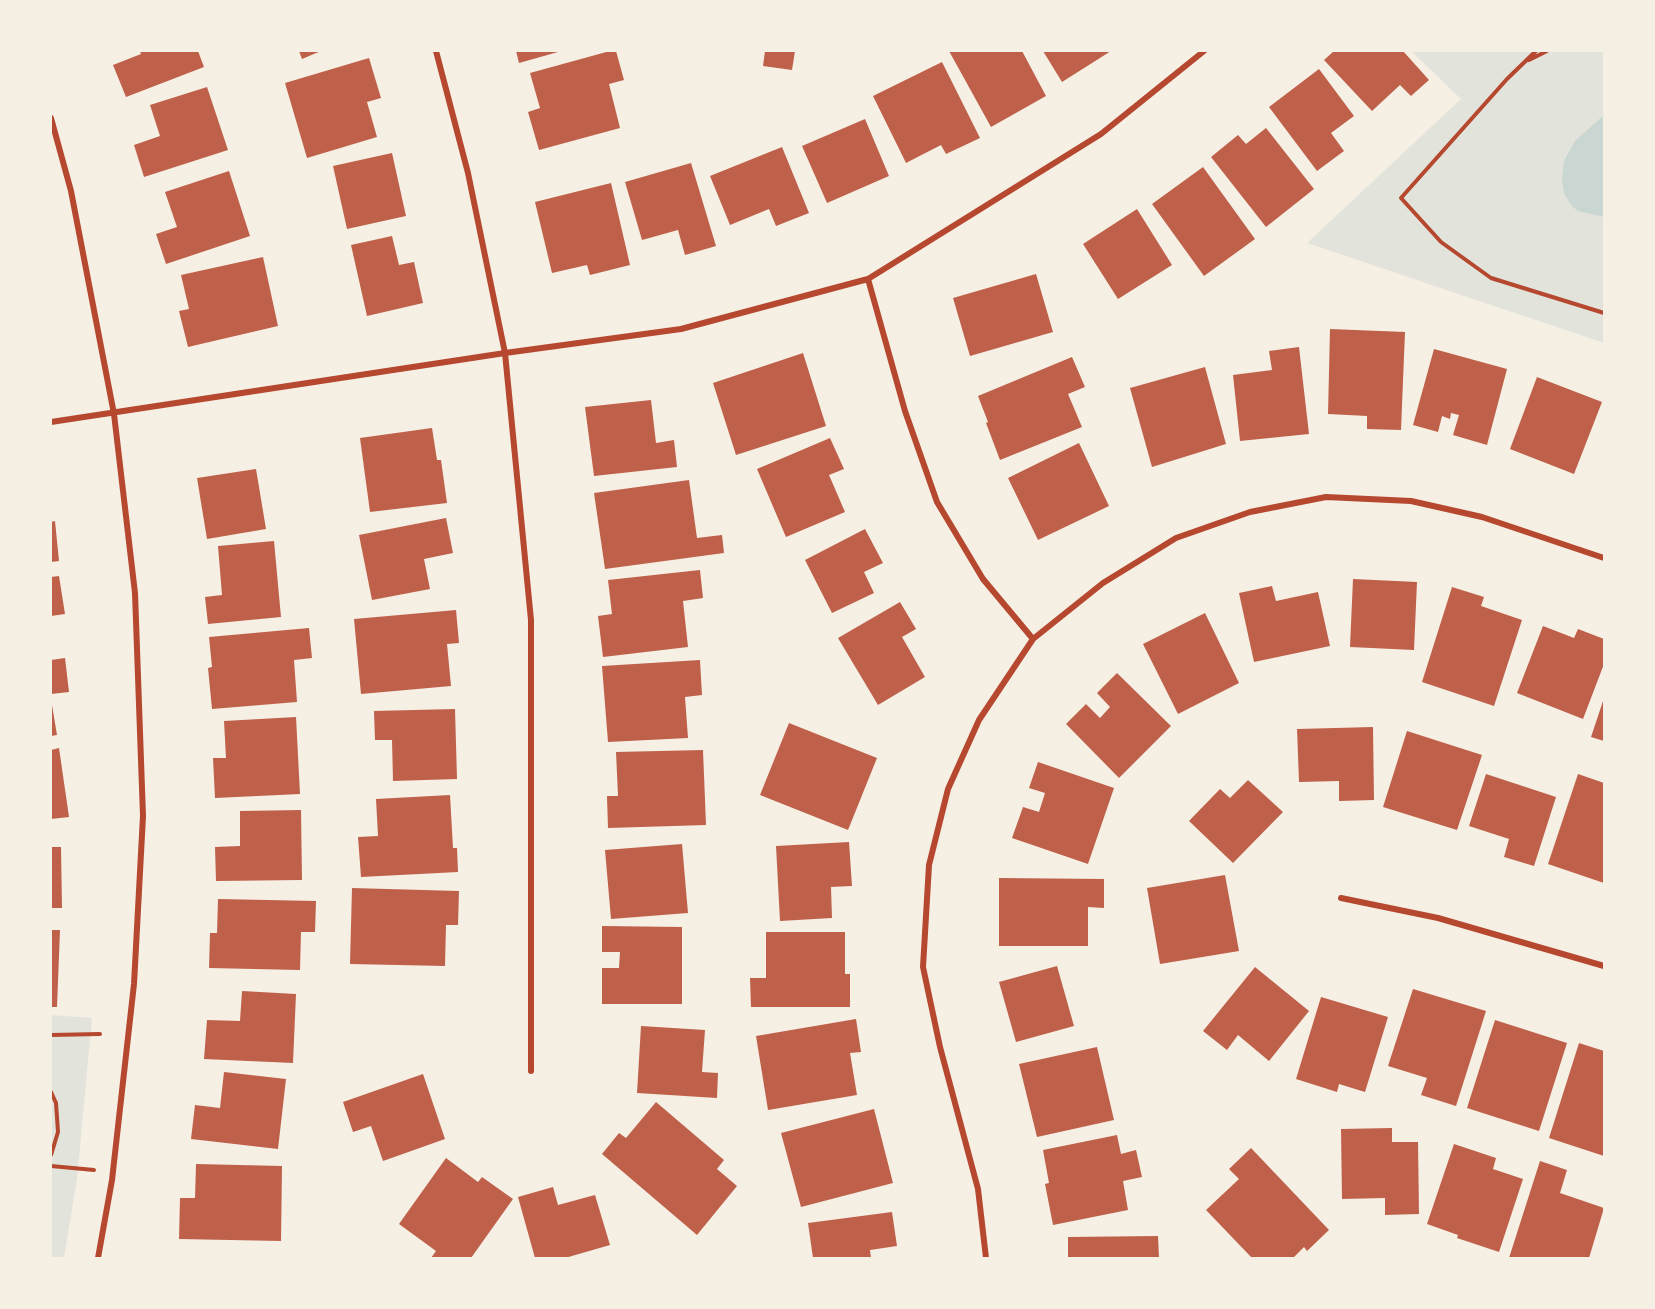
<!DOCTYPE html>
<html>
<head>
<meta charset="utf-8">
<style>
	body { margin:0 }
	#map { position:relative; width:1655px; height:1309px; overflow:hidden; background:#f6efe4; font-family:"Work Sans",sans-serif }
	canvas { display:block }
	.frame { position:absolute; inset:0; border:52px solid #f6efe4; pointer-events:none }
</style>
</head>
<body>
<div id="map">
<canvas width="1655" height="1309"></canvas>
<div class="frame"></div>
</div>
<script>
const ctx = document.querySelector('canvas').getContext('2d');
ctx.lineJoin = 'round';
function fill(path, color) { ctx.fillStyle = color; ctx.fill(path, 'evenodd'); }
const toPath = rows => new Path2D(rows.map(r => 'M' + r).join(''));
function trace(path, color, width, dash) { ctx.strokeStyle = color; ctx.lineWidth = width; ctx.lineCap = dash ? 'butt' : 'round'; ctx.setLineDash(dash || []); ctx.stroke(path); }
const green = toPath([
	[1411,51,1604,51,1604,343,1307,243,1461,99],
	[51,1015,92,1018,77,1179,64,1258,51,1258]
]);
const water = toPath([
	[1604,115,1604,217,1578,211,1571,205,1564,193,1562,179,1564,161,1575,141]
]);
const building = toPath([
	[140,51,198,51,204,67,126,97,113,65,141,54],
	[299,51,321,51,302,59],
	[516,51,558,51,558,52,519,63],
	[610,51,616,51,624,80,609,84,620,128,539,150,528,112,540,108,530,73],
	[765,51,795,51,792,70,763,66],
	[949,51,1022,51,1046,96,991,127],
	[1043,51,1111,51,1062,82],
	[1334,51,1403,51,1429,80,1411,96,1400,85,1372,111,1324,60],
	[369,58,381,98,367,102,377,137,307,158,285,83],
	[942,62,980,138,946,154,941,145,906,163,873,96],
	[1319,69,1354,116,1331,133,1344,151,1317,171,1269,107],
	[207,87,228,150,144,177,134,145,160,136,150,105],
	[865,119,889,176,827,203,802,146],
	[1266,128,1314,189,1266,227,1211,157,1238,135,1246,144],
	[782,147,809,213,776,226,769,209,730,225,710,176],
	[392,153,406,216,347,229,333,166],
	[691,163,716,246,685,255,678,230,642,240,625,182],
	[1203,167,1255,239,1204,276,1152,204],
	[229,171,250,236,166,264,156,234,177,227,165,192],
	[611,183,630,265,590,275,587,265,552,273,535,202],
	[1137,209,1172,265,1118,299,1083,244],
	[392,236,399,265,414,262,423,303,367,316,351,245],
	[263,257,278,326,188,347,179,311,189,309,181,275],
	[1036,274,1053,332,970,356,953,298],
	[1330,329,1405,332,1401,430,1367,429,1367,416,1328,414],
	[1299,347,1309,434,1240,441,1233,375,1272,370,1269,351],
	[1434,349,1507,369,1487,445,1453,435,1459,415,1451,413,1450,419,1442,416,1438,432,1413,425],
	[803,353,826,426,736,455,713,383],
	[1072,357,1085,387,1068,394,1082,427,1000,460,986,423,988,422,978,396],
	[1205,367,1226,444,1152,467,1130,388],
	[1537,377,1602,402,1574,474,1510,449],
	[651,400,656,443,674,440,677,467,594,476,585,407],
	[432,428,437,460,441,460,447,503,370,512,360,438],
	[830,438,844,469,829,475,845,512,786,537,757,469],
	[1079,443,1109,506,1038,540,1008,478],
	[256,469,266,529,207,539,197,478],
	[689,480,697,538,722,535,724,553,605,569,594,493],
	[446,518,453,553,424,559,430,589,372,600,359,535],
	[55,521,59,561,51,562,51,522],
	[865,529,883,563,864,572,874,593,832,613,805,560],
	[274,541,281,617,208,624,205,597,222,595,218,546],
	[700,570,703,598,683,601,688,647,603,657,598,616,612,614,608,580],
	[59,576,65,614,51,616,51,577],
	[1353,579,1417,582,1414,650,1350,647],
	[1272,586,1276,601,1318,592,1330,646,1254,662,1239,593],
	[1452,587,1484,597,1481,606,1522,620,1494,706,1422,682],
	[900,602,916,629,902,637,925,677,878,705,838,638],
	[456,610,459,643,447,644,451,686,361,694,354,619],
	[1205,613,1239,683,1178,714,1143,644],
	[1543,626,1574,638,1578,629,1604,639,1604,664,1583,719,1517,693],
	[309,628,312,658,294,660,297,702,212,709,208,668,212,667,209,637],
	[65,658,69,692,51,694,51,660],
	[700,660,702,695,685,697,688,738,608,742,602,666],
	[1117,673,1171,726,1119,778,1066,724,1086,704,1100,718,1110,707,1097,693],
	[1604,698,1604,741,1591,737],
	[52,705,57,735,51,736,51,706],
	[455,709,457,779,393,781,392,740,375,740,374,711],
	[296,717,300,794,215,798,213,758,226,758,224,721],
	[789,723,877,758,848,830,760,795],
	[1373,727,1374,800,1339,801,1339,781,1299,782,1297,729],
	[1407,731,1482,755,1457,830,1383,807],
	[59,748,69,817,51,819,51,750],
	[703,750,706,825,608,828,607,796,618,796,616,752],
	[1038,762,1114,788,1088,864,1012,838,1023,807,1039,812,1045,793,1029,788],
	[1486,774,1556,797,1534,866,1504,857,1509,839,1469,826],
	[1578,774,1604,783,1604,883,1548,864],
	[1248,780,1283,812,1233,863,1189,821,1220,789,1230,798],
	[450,795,453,848,457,848,458,872,361,877,358,837,378,836,376,799],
	[301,810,302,880,216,881,215,847,240,846,240,811],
	[849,842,852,886,831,887,832,918,780,921,776,846],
	[682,844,688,913,611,919,605,850],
	[51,847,61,847,62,908,51,908],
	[1225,875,1239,951,1160,964,1147,888],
	[999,878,1104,879,1104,908,1088,907,1088,946,999,946],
	[352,888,459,891,458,925,446,925,445,966,350,964],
	[218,899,316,901,315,932,301,932,300,970,209,968,210,933,217,933],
	[602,926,682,927,682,1004,602,1004,602,968,619,968,620,952,602,952],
	[51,930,60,930,57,1007,51,1007],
	[766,932,845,932,845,974,850,974,850,1007,751,1007,750,978,766,978],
	[1057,966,1074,1026,1016,1042,999,982],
	[1255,967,1309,1011,1269,1061,1238,1035,1227,1050,1203,1031],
	[1413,989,1486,1011,1456,1106,1421,1095,1427,1078,1388,1066],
	[242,991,296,994,293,1063,204,1059,207,1020,240,1021],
	[1321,997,1388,1017,1365,1092,1339,1084,1337,1092,1296,1079],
	[856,1019,861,1052,850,1053,857,1095,768,1110,756,1036],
	[1495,1020,1567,1043,1539,1131,1467,1108],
	[641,1026,705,1030,702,1072,718,1073,717,1098,637,1093],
	[1579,1043,1604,1051,1604,1156,1549,1138],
	[1097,1047,1114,1120,1037,1137,1019,1064],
	[224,1072,286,1079,278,1149,191,1139,195,1105,220,1108],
	[423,1074,445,1139,383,1161,371,1126,353,1132,343,1102],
	[656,1102,724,1160,717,1169,737,1186,697,1235,602,1154,619,1133,626,1138],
	[874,1109,893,1183,801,1207,781,1133],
	[1392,1128,1392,1142,1418,1142,1419,1214,1385,1215,1385,1198,1342,1199,1341,1129],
	[1117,1135,1121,1154,1136,1150,1142,1177,1123,1181,1128,1210,1053,1225,1045,1184,1049,1183,1043,1150],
	[1454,1144,1496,1158,1493,1169,1523,1179,1499,1252,1457,1238,1458,1235,1427,1224],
	[1251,1148,1329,1230,1307,1251,1304,1247,1293,1258,1252,1258,1206,1210,1239,1179,1229,1169],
	[446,1158,478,1182,482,1177,513,1199,471,1258,431,1258,436,1251,399,1224],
	[1540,1161,1567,1170,1560,1193,1604,1208,1589,1258,1509,1258],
	[196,1164,282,1166,281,1241,179,1239,180,1198,195,1198],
	[553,1187,558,1205,595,1195,610,1245,565,1258,535,1258,518,1197],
	[892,1212,897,1246,870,1250,871,1258,813,1258,808,1223],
	[1158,1236,1159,1258,1068,1258,1068,1237]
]);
const path = toPath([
	[1536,51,1507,79,1401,198,1441,242,1491,278,1604,313],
	[1529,60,1547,51],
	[51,1035,100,1034],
	[51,1092,56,1103,58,1132,51,1155],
	[51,1166,94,1170]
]);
const minor = toPath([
	[436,51,468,173,505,353,531,620,531,1071],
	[51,118,71,191,114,414,135,593,143,816,134,984,112,1180,98,1258],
	[868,279,905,411,937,502,983,579,1033,639],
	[51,422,505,353,681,329,868,279,1101,134,1204,51],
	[1341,898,1438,918,1604,966],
	[986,1258,978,1189,940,1047,923,967,929,865,948,789,979,720,1033,639,1103,583,1176,538,1250,512,1326,497,1411,501,1482,517,1604,558]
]);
fill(green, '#e2e4dc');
fill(water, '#c9d6d2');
fill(building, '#bf614a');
trace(path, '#b5482f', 4);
trace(minor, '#b5482f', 6);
</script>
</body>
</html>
